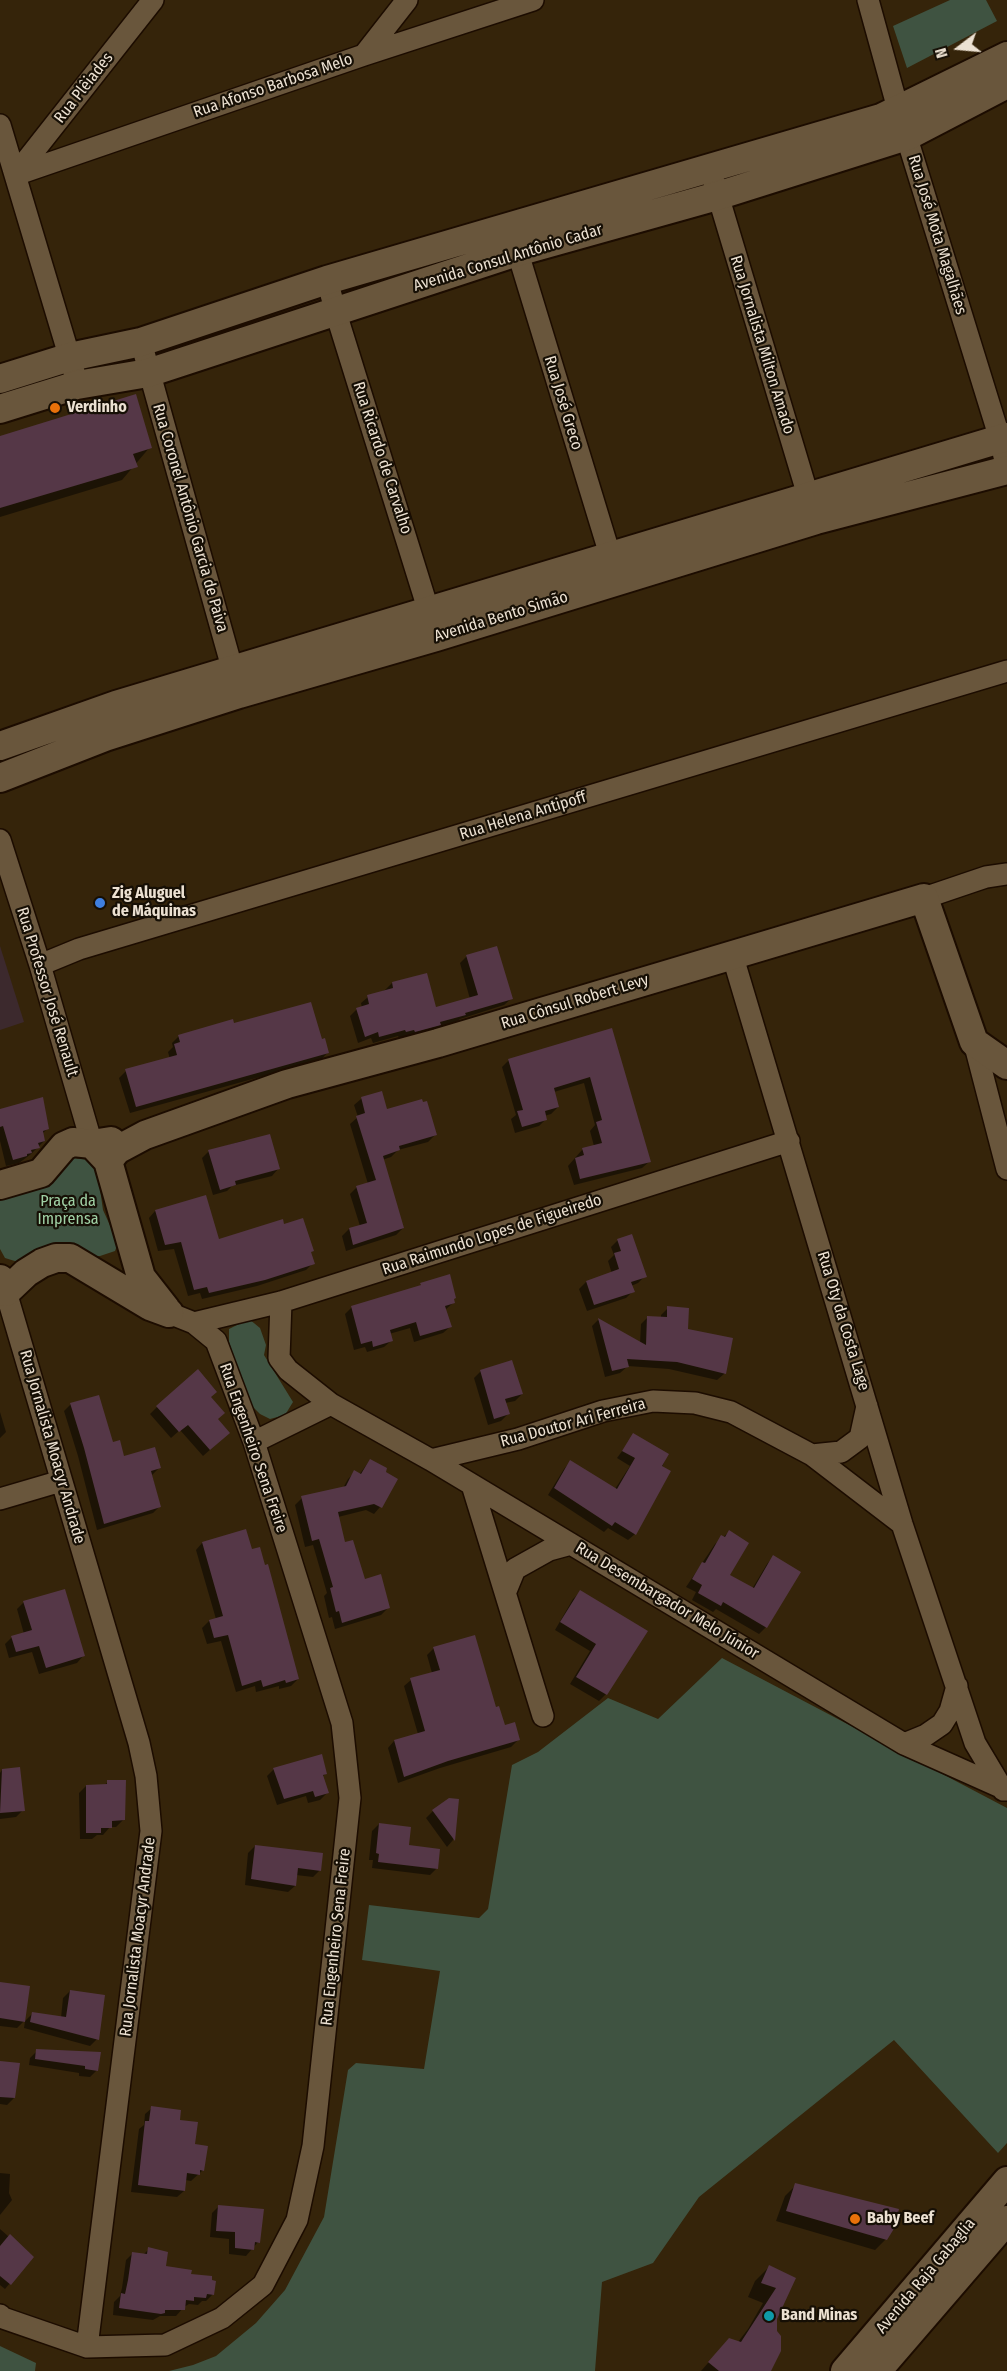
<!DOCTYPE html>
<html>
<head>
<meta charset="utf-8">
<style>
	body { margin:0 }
	#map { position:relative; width:1007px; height:2371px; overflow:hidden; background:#35240a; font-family:"Fira Sans Condensed",sans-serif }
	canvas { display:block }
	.north { position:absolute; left:929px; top:18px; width:60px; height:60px; -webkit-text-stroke:4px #160f05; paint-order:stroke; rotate:254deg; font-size:16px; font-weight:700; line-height:24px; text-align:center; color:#ece1d2 }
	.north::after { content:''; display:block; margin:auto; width:21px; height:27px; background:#ece1d2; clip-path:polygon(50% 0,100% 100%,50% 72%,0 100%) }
</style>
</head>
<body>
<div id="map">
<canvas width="1007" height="2371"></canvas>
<div class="north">N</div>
</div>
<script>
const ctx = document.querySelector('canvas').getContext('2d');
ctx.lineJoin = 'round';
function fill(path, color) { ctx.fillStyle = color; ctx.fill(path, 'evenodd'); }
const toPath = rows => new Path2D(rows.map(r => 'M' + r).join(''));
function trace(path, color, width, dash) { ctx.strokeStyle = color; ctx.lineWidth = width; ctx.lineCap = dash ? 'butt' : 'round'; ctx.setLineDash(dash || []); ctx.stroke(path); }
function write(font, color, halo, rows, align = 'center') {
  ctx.font = font + ' "Fira Sans Condensed",sans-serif'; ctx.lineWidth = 4.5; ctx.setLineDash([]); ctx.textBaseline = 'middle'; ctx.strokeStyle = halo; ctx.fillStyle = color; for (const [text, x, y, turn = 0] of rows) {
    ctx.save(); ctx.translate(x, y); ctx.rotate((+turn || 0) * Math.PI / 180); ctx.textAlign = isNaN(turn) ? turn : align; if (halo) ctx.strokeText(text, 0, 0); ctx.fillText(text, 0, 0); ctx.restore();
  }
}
const education = toPath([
	[0,946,24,1022,0,1030]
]);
const green = toPath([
	[950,0,986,0,997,21,907,68,893,26],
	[74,1158,89,1160,97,1168,103,1210,118,1243,115,1251,100,1256,18,1262,5,1258,0,1249,0,1193,39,1187,56,1178],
	[249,1319,260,1328,266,1345,264,1355,293,1402,285,1415,270,1419,260,1414,252,1406,240,1377,229,1342,229,1329],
	[722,1658,1007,1808,1007,2143,998,2153,894,2040,699,2197,653,2263,602,2282,595,2371,169,2371,193,2365,216,2356,256,2323,285,2290,324,2217,348,2070,356,2063,424,2069,440,1971,362,1960,369,1905,479,1918,488,1909,512,1765,538,1752,608,1698,658,1719],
	[0,2346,36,2363,35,2371,0,2371]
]);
const shadow = toPath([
	[0,438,150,447,122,480,0,517],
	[467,956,511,999,504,1005,460,1019,457,1022,436,1028,433,1031,399,1038,398,1036,373,1043,371,1038,358,1043,350,1016,357,1009,362,1008,361,1003,368,997,385,990,392,983,435,1009,470,999,460,963],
	[611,1030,649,1162,642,1168,574,1185,568,1166,582,1150,594,1146,590,1131,595,1125,584,1083,554,1092,558,1107,551,1114,544,1116,546,1119,539,1126,515,1133,511,1119,516,1115,502,1067,509,1060],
	[179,1036,321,1041,327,1053,321,1060,130,1113,119,1078,126,1071,170,1059,168,1052,173,1047,172,1043],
	[381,1093,386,1111,435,1135,428,1142,398,1150,391,1157,382,1160,403,1228,396,1235,346,1251,342,1236,349,1229,360,1226,350,1194,357,1187,368,1184,350,1124,358,1117,354,1105,361,1099],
	[0,1111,47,1129,42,1134,44,1141,31,1154,19,1163,6,1166,0,1141],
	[245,1140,278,1169,272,1176,232,1186,227,1191,213,1195,202,1158,209,1151],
	[155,1211,218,1241,283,1226,310,1253,313,1263,306,1270,257,1286,202,1299,200,1293,188,1296,174,1249,158,1251,149,1218],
	[618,1240,645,1276,638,1283,631,1286,633,1291,626,1298,587,1311,579,1289,586,1282,612,1274,608,1261,614,1255,611,1247],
	[421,1285,453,1300,453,1303,445,1310,450,1327,443,1333,414,1342,410,1328,389,1334,391,1341,384,1347,367,1352,365,1347,354,1350,345,1314,352,1307,418,1288],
	[668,1308,686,1330,731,1340,724,1374,717,1380,669,1369,628,1366,620,1373,605,1377,592,1326,598,1320,640,1344,641,1324,648,1317,661,1318,661,1315],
	[481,1371,522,1394,515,1401,505,1403,508,1414,501,1421,488,1425,474,1378],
	[209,1398,221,1440,203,1456,180,1430,171,1438,150,1414,157,1407],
	[71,1404,112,1444,123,1458,159,1468,152,1475,160,1506,153,1513,97,1530,78,1456,64,1411],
	[0,1412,6,1432,0,1438],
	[634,1435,667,1455,635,1534,628,1540,608,1528,604,1532,548,1495,564,1469,570,1462,615,1489,630,1466,617,1458],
	[370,1460,396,1480,380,1507,374,1514,366,1510,338,1517,344,1544,364,1580,388,1608,381,1615,335,1629,332,1617,329,1618,324,1596,327,1593,313,1545,305,1547,295,1505,302,1498,343,1488,348,1479,355,1472,359,1475],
	[729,1532,728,1576,752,1589,767,1564,773,1557,799,1573,766,1627,759,1634,716,1609,713,1612,692,1600,696,1592,686,1587,715,1544],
	[202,1543,251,1551,298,1679,291,1686,279,1689,279,1686,256,1692,255,1686,236,1692,221,1641,207,1644,202,1628,209,1621,216,1619,196,1550],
	[580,1592,645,1632,606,1694,599,1701,570,1684,590,1651,555,1630,573,1599],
	[24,1602,83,1656,77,1663,39,1674,32,1652,9,1658,5,1644,12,1637,24,1634,17,1609],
	[434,1648,495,1709,504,1726,518,1740,511,1747,440,1768,398,1783,388,1748,394,1741,418,1734,404,1686,411,1680,432,1673,427,1655],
	[274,1769,325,1774,322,1777,327,1793,320,1800,308,1803,306,1796,277,1805,267,1776],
	[2,1770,23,1810,16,1817,0,1819,0,1773],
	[108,1782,123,1820,116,1827,110,1827,103,1835,97,1835,92,1839,80,1839,79,1793,86,1786,103,1786],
	[457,1800,453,1840,447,1847,426,1818,433,1811],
	[379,1824,407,1847,437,1868,430,1875,372,1868,373,1860,369,1860,372,1831],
	[255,1846,320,1870,313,1877,296,1875,295,1886,288,1892,245,1885,248,1853],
	[0,1984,24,2021,17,2028,0,2026],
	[70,1991,97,2039,90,2046,24,2028,25,2021,32,2014,61,2018,63,1998],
	[37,2051,99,2053,97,2070,90,2077,79,2076,79,2073,29,2065,30,2058],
	[0,2062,14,2098,7,2105,0,2104],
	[152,2108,178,2121,194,2145,203,2170,191,2181,185,2180,184,2191,177,2197,131,2192,139,2129,144,2125,145,2114],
	[0,2173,10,2174,9,2193,12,2200,0,2215],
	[796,2185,886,2239,875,2250,776,2221,785,2196],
	[219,2206,258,2242,246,2256,229,2254,229,2239,210,2237,212,2213],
	[0,2229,32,2257,5,2289,0,2285],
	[149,2249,164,2267,190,2275,213,2294,206,2301,202,2301,198,2305,189,2304,184,2307,176,2316,160,2316,153,2320,113,2315,114,2302,120,2296,122,2288,126,2260,133,2253,143,2255],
	[769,2267,794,2279,776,2319,769,2371,701,2371,729,2339,738,2342,748,2329,763,2303,748,2297,755,2281]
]);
const building = toPath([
	[136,394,152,448,133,454,138,467,0,508,0,436],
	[497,946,513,999,465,1013,466,1015,440,1022,441,1025,415,1032,414,1030,406,1032,405,1030,379,1037,378,1032,365,1037,356,1008,369,1004,367,995,393,988,392,982,427,973,436,1007,478,995,466,955],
	[311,1002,322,1039,325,1038,329,1053,136,1107,125,1069,177,1055,174,1044,180,1042,178,1035,233,1019,234,1023],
	[612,1028,651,1162,580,1179,575,1158,584,1155,582,1148,602,1143,596,1122,602,1120,590,1077,554,1088,559,1107,545,1111,547,1120,522,1127,517,1111,523,1110,508,1059],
	[382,1091,387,1109,422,1099,423,1102,427,1101,437,1135,399,1146,400,1150,383,1156,404,1228,353,1245,349,1228,367,1223,356,1186,376,1180,356,1116,365,1113,361,1097],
	[43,1097,49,1129,43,1131,45,1141,38,1143,40,1148,31,1150,32,1153,27,1154,27,1156,13,1160,3,1126,0,1127,0,1109],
	[270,1134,280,1169,235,1181,236,1185,220,1190,208,1150],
	[206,1195,219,1239,283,1219,284,1224,303,1218,314,1251,311,1252,315,1264,265,1280,209,1293,207,1287,194,1290,181,1242,165,1245,155,1210],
	[632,1234,647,1277,631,1282,635,1292,594,1305,586,1281,619,1269,614,1253,621,1251,617,1239],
	[450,1274,456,1298,454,1299,455,1303,445,1306,452,1327,420,1336,416,1322,390,1330,393,1341,373,1347,372,1341,361,1344,351,1306,421,1285,420,1283],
	[667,1306,689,1308,688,1329,733,1338,726,1374,677,1362,627,1359,629,1367,612,1371,598,1318,646,1345,647,1316,667,1317],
	[512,1360,523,1394,505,1399,510,1414,494,1419,480,1370],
	[198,1369,217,1392,211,1397,225,1413,218,1419,230,1433,210,1450,188,1425,179,1432,156,1406],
	[99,1395,113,1442,120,1440,124,1456,155,1447,161,1468,151,1471,161,1507,104,1524,84,1448,70,1403],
	[633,1433,669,1454,662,1466,671,1471,636,1535,615,1522,612,1526,554,1488,570,1460,617,1489,635,1458,622,1451],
	[370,1459,387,1468,386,1472,398,1479,382,1508,374,1504,338,1512,345,1542,353,1540,365,1579,381,1574,390,1608,342,1623,339,1611,336,1612,330,1588,333,1587,319,1539,312,1541,301,1496,346,1486,354,1470,361,1474],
	[246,1529,252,1549,260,1547,265,1565,268,1564,299,1679,286,1683,285,1680,263,1687,261,1680,242,1686,228,1635,214,1638,209,1620,223,1616,202,1542],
	[729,1530,749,1543,730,1575,754,1588,773,1555,801,1572,767,1628,723,1602,721,1606,698,1593,702,1585,692,1579,702,1562,705,1563,721,1535,725,1537],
	[65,1589,85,1656,46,1668,39,1646,16,1652,11,1636,32,1630,23,1601],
	[580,1590,648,1631,607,1695,576,1677,596,1644,560,1622],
	[475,1635,496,1707,499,1706,505,1725,515,1722,520,1740,448,1761,404,1777,394,1740,425,1731,410,1678,440,1670,433,1647],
	[322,1754,327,1774,323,1775,329,1793,315,1797,313,1791,284,1799,273,1768],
	[20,1767,25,1811,0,1813,2,1769],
	[107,1780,126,1780,125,1820,112,1821,112,1828,101,1828,101,1833,86,1833,86,1785,107,1784],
	[449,1798,459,1799,455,1841,432,1810],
	[379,1823,411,1827,409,1845,440,1849,438,1869,378,1862,379,1854,376,1853],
	[255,1845,323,1853,321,1871,298,1868,296,1886,251,1879],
	[0,1982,30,1986,25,2022,0,2018],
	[70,1990,105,1995,99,2040,30,2022,32,2012,66,2017],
	[36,2049,101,2052,98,2071,85,2069,85,2066,35,2059],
	[0,2061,20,2063,15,2098,0,2097],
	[151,2106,181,2110,180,2120,198,2122,195,2144,208,2146,204,2171,200,2170,200,2175,187,2173,185,2191,138,2185,145,2121,149,2121],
	[795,2183,899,2209,895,2227,887,2240,786,2211],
	[218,2205,264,2209,260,2243,255,2242,254,2250,235,2248,235,2232,216,2231],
	[10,2234,34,2257,11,2285,0,2276,0,2246],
	[148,2247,168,2252,166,2266,192,2270,191,2274,212,2276,212,2280,216,2281,214,2295,207,2294,206,2298,194,2297,194,2301,186,2300,185,2310,165,2310,165,2313,161,2314,119,2308,121,2293,125,2294,128,2280,132,2252,147,2254],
	[769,2265,796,2278,777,2319,777,2331,781,2336,781,2351,771,2371,719,2371,708,2362,729,2338,741,2342,776,2288,761,2283]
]);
const street = toPath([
	[868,0,898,109,1000,439,1007,469],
	[364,55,407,0],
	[0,125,74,372],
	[15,175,364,55,533,0],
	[15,175,153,0],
	[714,182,812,509],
	[514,240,614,568],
	[327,280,336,313,433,625],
	[141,342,236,682],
	[0,840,40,965,92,1144],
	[924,898,986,877,1007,874],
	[732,954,902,1524,975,1743,1003,1790],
	[40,965,79,949,1007,671],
	[974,1042,1007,1169],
	[0,1294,6,1292,139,1743,146,1776,151,1831,87,2347],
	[281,1302,279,1358,288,1370,331,1404,431,1460,904,1744,1007,1790],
	[194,1323,281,1302,789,1141],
	[254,1442,331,1404],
	[812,1455,841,1452,860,1438,867,1406],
	[431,1460,518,1439,603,1411,653,1401,695,1403,731,1412,812,1455,902,1524],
	[472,1485,543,1716],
	[0,1499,61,1481],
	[506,1591,515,1569,549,1550,571,1544],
	[904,1744,926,1735,942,1724,950,1711,957,1686],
	[0,2315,3,2318,87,2347,165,2345,222,2318,263,2285,297,2220,313,2146,350,1798,342,1723,254,1442,216,1341,194,1323,169,1313]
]);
const secondary = toPath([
	[0,379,70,357,141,342,327,280,881,118,1007,56],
	[0,409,77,385,148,373,517,252,717,196,907,136,1007,84],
	[0,746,116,705,1007,437],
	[0,778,105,737,239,694,436,637,816,520,1007,470],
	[92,1144,108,1161,141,1277,166,1309],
	[108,1161,117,1150,145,1135,287,1084,438,1043,924,898,974,1042,1007,1065],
	[0,1185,41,1173,64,1146,73,1142,92,1144,111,1141],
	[0,1279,6,1292,26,1273,42,1263,56,1258,70,1258,150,1306,169,1313],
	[845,2371,1007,2181],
	[877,2371,1007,2220]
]);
const markers = [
	[55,408,6,"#e8710a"],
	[100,903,6,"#3f7fe0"],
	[855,2219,6,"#e8710a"],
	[769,2316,6,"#0f9aa8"]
];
const streetNames = [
	["Rua Afonso Barbosa Melo",273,86,-19],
	["Rua Plêiades",84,88,-52],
	["Rua José Mota Magalhães",937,235,73],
	["Avenida Consul Antônio Cadar",508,258,-17],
	["Rua Jornalista Milton Amado",762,345,73],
	["Rua José Greco",563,403,73],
	["Rua Ricardo de Carvalho",382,458,72],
	["Rua Coronel Antônio Garcia de Paiva",190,518,74],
	["Avenida Bento Simão",501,617,-17],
	["Rua Helena Antipoff",523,816,-17],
	["Rua Professor José Renault",47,992,73],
	["Rua Cônsul Robert Levy",575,1002,-17],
	["Rua Raimundo Lopes de Figueiredo",492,1235,-18],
	["Rua Oty da Costa Lage",843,1321,73],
	["Rua Doutor Ari Ferreira",573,1423,-15],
	["Rua Jornalista Moacyr Andrade",52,1447,74],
	["Rua Engenheiro Sena Freire",253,1448,71],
	["Rua Desembargador Melo Júnior",667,1601,31],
	["Rua Jornalista Moacyr Andrade",138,1937,-83],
	["Rua Engenheiro Sena Freire",336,1937,-84],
	["Avenida Raja Gabaglia",926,2276,-50]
];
const poiNames = [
	["Verdinho",67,408],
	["Zig Aluguel",112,894],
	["de Máquinas",112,912],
	["Baby Beef",867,2219],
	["Band Minas",781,2316]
];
const parkNames = [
	["Praça da",68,1202],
	["Imprensa",68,1220]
];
fill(education, '#3c292d');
fill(green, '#3f5341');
fill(shadow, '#0007');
fill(building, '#553747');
trace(street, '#1c0c00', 24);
trace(secondary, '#1c0c00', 32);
trace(street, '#69563c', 21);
trace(secondary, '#69563c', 28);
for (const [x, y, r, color] of markers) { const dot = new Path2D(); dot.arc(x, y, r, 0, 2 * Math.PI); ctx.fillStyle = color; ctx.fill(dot); trace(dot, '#160f05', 2); }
write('16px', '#ece1d2', '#160f05', streetNames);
write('bold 16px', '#ece1d2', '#160f05', poiNames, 'left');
write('16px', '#a0d1a5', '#160f05', parkNames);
</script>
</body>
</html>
